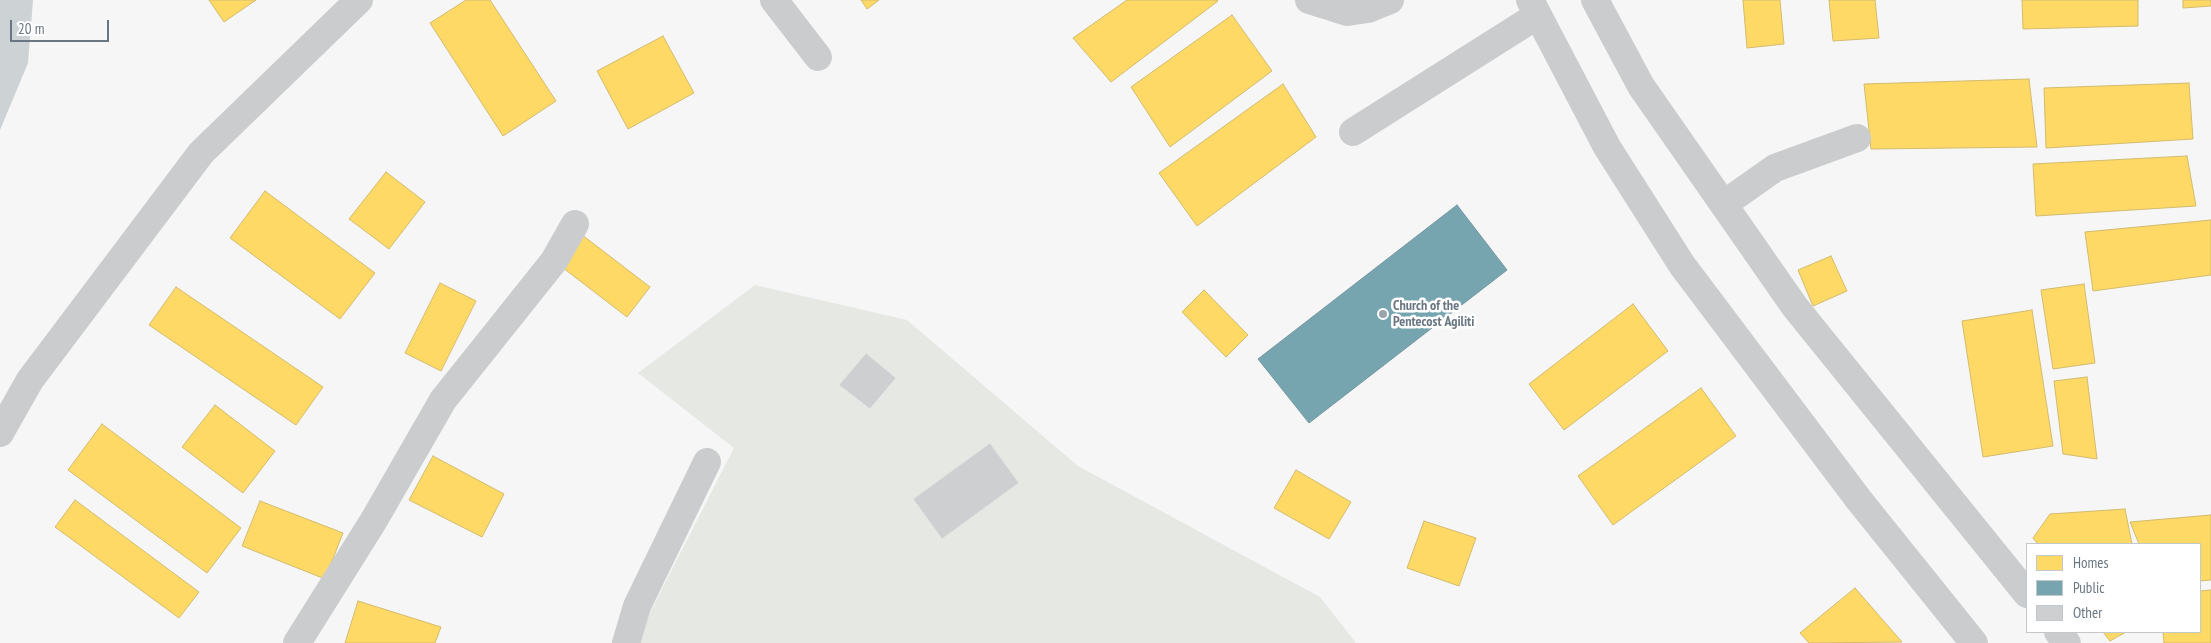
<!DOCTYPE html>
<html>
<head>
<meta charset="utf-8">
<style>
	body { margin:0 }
	#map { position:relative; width:2211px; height:643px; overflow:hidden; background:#f6f6f6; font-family:"PT Sans Narrow",sans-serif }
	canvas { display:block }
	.legend { position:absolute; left:2026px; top:543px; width:175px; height:90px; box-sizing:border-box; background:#fff; border:1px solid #c3c8cd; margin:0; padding:6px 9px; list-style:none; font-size:15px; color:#6a7682 }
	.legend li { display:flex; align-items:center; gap:10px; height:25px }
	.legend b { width:25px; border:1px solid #c3c8cd }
	.scale { position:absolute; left:10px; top:20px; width:99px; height:22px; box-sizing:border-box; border:2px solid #6a7682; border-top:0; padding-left:6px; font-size:15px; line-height:18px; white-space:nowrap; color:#6a7682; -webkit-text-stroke:4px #fff; paint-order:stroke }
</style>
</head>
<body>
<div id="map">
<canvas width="2211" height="643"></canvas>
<ul class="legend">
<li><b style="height:14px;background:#ffd966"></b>Homes</li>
<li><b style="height:14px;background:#76a5af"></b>Public</li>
<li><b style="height:14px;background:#cecfd0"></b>Other</li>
</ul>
<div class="scale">20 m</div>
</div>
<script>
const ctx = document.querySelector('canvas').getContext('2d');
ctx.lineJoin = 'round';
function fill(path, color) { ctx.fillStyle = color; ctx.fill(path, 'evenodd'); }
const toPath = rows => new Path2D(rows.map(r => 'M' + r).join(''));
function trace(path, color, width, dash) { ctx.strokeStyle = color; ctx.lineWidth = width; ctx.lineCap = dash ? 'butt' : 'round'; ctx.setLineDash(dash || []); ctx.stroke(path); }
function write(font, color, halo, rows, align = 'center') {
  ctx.font = font + ' "PT Sans Narrow",sans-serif'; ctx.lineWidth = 5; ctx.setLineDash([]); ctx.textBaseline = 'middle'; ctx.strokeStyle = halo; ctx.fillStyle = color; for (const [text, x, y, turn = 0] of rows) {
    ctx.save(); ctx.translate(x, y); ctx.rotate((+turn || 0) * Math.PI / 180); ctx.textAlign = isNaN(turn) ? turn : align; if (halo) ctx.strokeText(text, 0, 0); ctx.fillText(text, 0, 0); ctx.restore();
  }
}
const green = toPath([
	[755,285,907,320,1078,466,1320,597,1356,643,638,643,642,628,734,448,638,373]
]);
const water = toPath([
	[0,0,33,0,28,63,0,130]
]);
const homes = toPath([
	[209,0,256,0,224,22,209,0],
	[466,0,490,0,556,101,503,136,430,23,466,0],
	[861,0,879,0,867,9,861,0],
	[1127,0,1217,0,1218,1,1111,82,1073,38,1127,0],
	[1743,0,1780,0,1784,44,1747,48,1743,0],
	[1829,0,1875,0,1879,38,1833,41,1829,0],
	[2022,0,2138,0,2138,26,2023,29,2022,0],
	[2183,0,2211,0,2211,6,2183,8,2183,0],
	[1232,15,1272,71,1170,147,1131,87,1232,15],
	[663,36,694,93,628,129,597,71,663,36],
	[2029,79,2037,147,1871,149,1864,84,2029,79],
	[2189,83,2193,139,2046,148,2044,88,2189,83],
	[1283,84,1316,137,1197,226,1159,173,1283,84],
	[2187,156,2196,206,2036,216,2033,164,2187,156],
	[386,172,425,202,389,249,349,219,386,172],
	[265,191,375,273,340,319,230,238,265,191],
	[2211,220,2211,275,2093,291,2085,232,2211,220],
	[577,231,650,287,627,317,554,261,577,231],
	[1831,256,1847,291,1813,306,1798,270,1831,256],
	[440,283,476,301,441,371,405,353,440,283],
	[2084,284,2095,363,2053,369,2041,290,2084,284],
	[176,287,323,387,296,425,149,325,176,287],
	[1204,290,1248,335,1226,357,1182,312,1204,290],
	[1633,304,1668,351,1564,430,1529,384,1633,304],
	[2032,310,2053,446,1983,457,1962,321,2032,310],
	[2087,377,2097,459,2063,454,2054,381,2087,377],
	[1701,388,1736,436,1613,525,1578,476,1701,388],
	[215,405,275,451,243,493,182,447,215,405],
	[102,424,241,528,207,573,68,470,102,424],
	[433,456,504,494,482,537,409,500,433,456],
	[1296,470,1351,502,1329,539,1274,508,1296,470],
	[75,500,199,592,179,618,55,527,75,500],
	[260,501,343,533,325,579,242,546,260,501],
	[2125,509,2132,544,2038,544,2033,538,2050,514,2125,509],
	[2211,515,2211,580,2200,581,2200,544,2139,544,2130,522,2211,515],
	[1424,521,1476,538,1459,586,1407,568,1424,521],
	[1855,588,1902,642,1809,643,1800,633,1855,588],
	[2211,590,2211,643,2164,643,2163,632,2200,632,2200,591,2211,590],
	[358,601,441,627,435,643,345,643,358,601],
	[2103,632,2126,632,2110,641,2103,632]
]);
const public = toPath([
	[1457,205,1507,270,1309,423,1258,359,1457,205]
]);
const building = toPath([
	[866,353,896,378,870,409,839,385,866,353],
	[990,443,1019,483,942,539,913,499,990,443]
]);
const minor = toPath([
	[774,0,818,57],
	[1309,0,1347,12,1368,9,1390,0],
	[1530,0,1607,147,1682,265,1859,500,1974,643],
	[1595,0,1641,86,1795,307,2027,594],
	[1353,132,1538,15],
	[1724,204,1775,168,1857,138],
	[0,433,30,380,201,153,359,0],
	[2058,632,2067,643],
	[297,643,374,520,443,400,554,261,575,224],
	[626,643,637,606,707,462]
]);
const markers = [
	[1383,314,5,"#9ba3ab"]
];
const poiNames = [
	["Church of the",1393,306],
	["Pentecost Agiliti",1393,322]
];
fill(green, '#e6e8e4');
fill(water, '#cdd2d5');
fill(homes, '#ffd966');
trace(homes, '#d2bb6e', 1);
fill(public, '#76a5af');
trace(public, '#7297a2', 1);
fill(building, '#cecfd0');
trace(building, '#e6e6e6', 1);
trace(minor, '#cbcccd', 28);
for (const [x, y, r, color] of markers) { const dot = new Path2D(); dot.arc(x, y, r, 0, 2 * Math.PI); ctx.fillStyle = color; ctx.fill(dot); trace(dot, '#fff', 2); }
write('bold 14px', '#6a7682', '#fff', poiNames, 'left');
</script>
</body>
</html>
